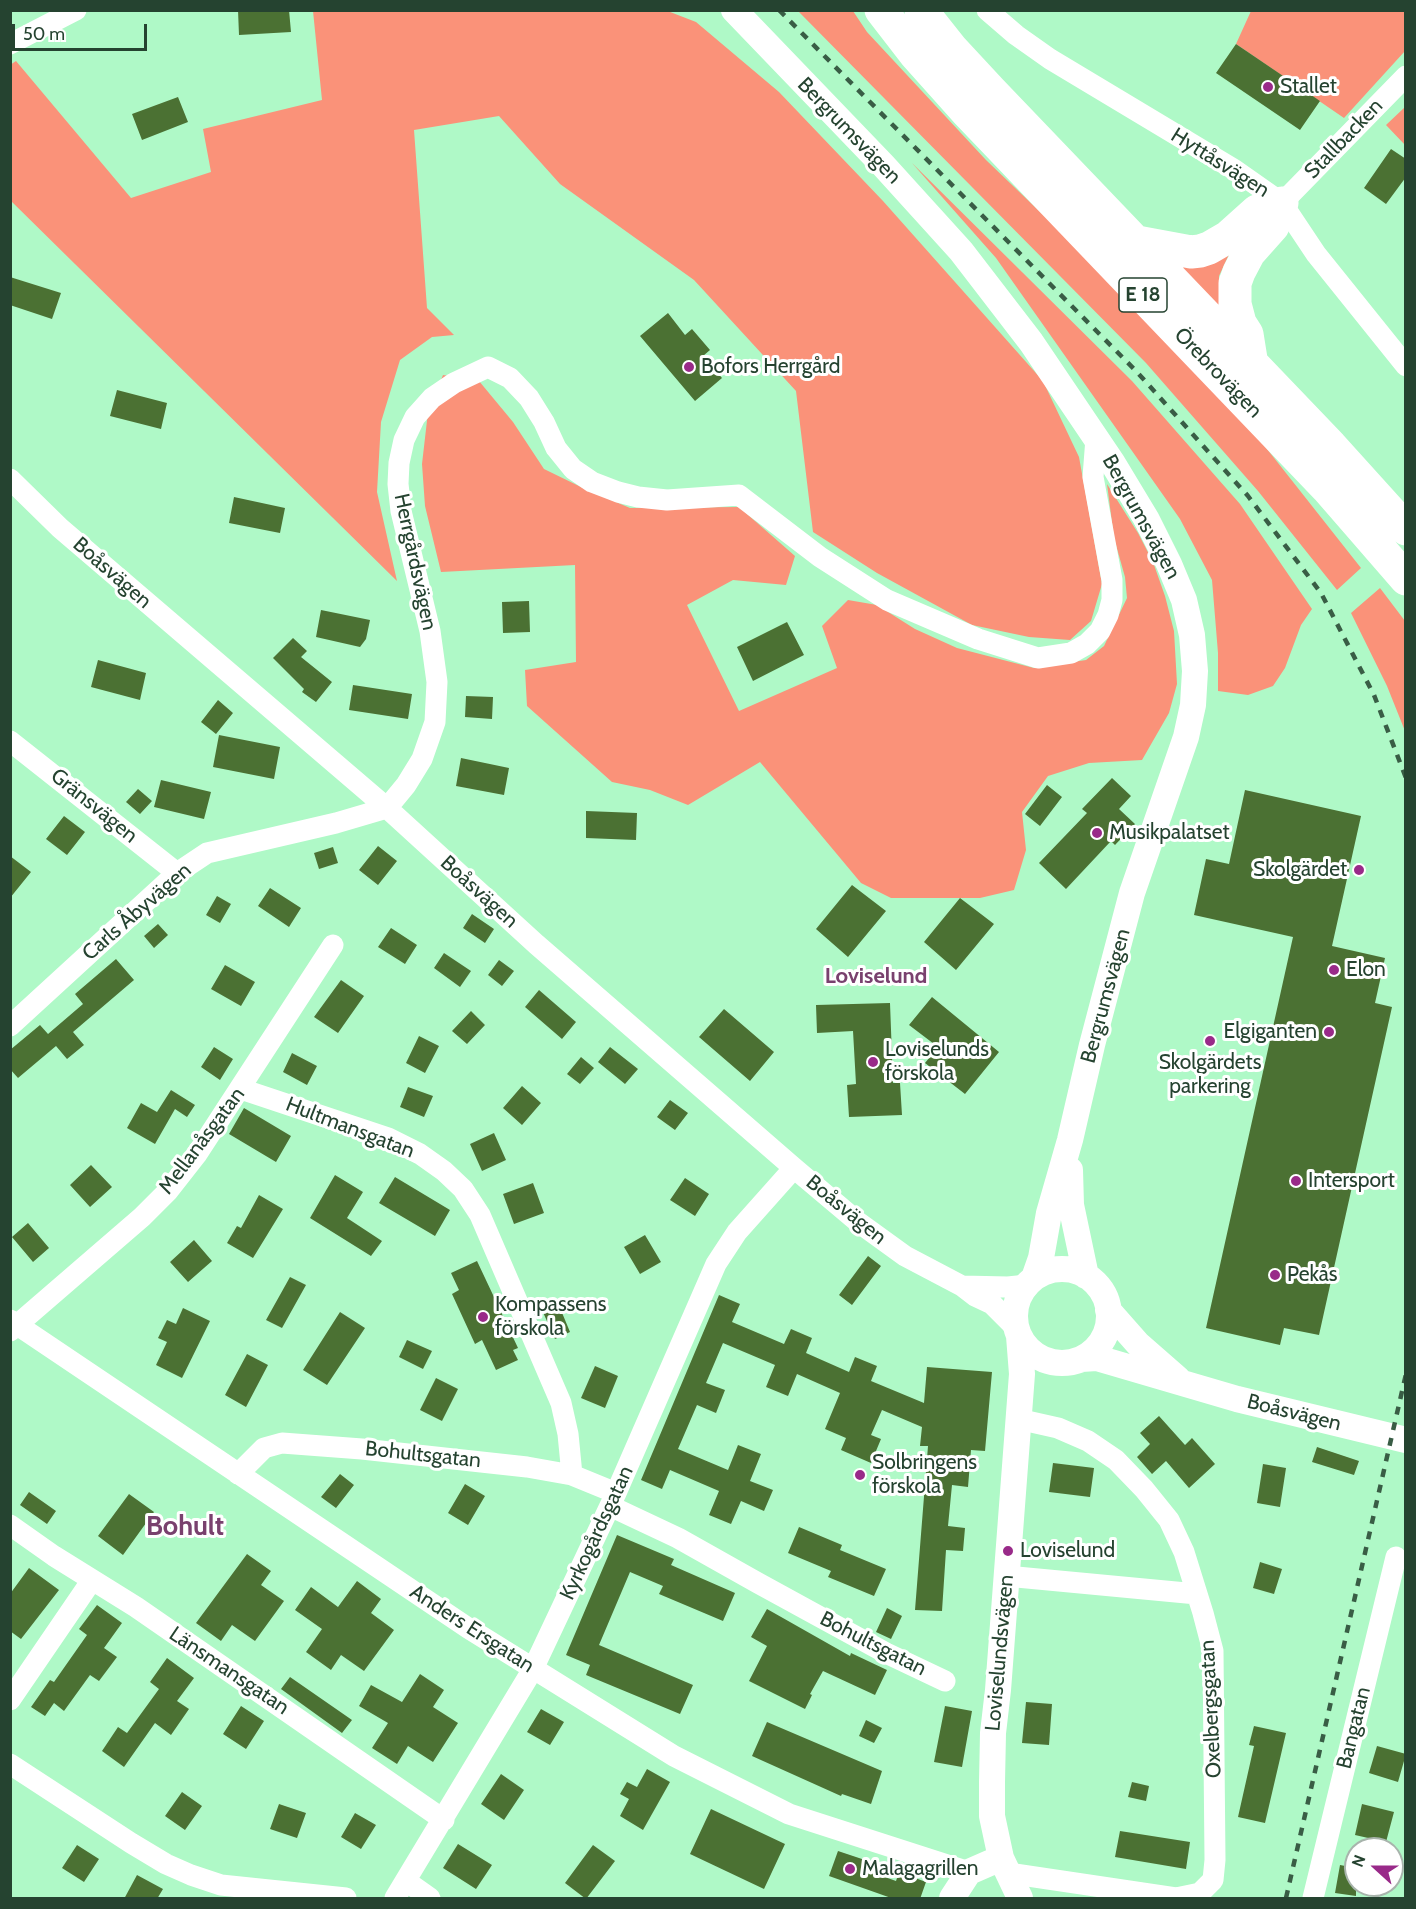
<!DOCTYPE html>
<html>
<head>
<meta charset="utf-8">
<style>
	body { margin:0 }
	#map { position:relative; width:1416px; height:1909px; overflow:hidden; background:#aff9c7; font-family:Cabin,sans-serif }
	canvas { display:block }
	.frame { position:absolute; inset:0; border:12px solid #254330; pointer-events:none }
	.north { position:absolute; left:1344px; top:1837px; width:60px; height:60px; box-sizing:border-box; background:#fff; border:2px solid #a8b4ac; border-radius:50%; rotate:291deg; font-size:16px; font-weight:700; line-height:24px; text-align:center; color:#254330 }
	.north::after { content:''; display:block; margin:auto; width:21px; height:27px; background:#992a89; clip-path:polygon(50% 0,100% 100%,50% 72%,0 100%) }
	.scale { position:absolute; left:12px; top:24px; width:135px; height:27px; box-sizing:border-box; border:3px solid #254330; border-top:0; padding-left:8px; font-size:18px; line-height:21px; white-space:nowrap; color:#254330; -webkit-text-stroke:4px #fff; paint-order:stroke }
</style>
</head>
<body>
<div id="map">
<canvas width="1416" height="1909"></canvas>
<div class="frame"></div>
<div class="north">N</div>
<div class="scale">50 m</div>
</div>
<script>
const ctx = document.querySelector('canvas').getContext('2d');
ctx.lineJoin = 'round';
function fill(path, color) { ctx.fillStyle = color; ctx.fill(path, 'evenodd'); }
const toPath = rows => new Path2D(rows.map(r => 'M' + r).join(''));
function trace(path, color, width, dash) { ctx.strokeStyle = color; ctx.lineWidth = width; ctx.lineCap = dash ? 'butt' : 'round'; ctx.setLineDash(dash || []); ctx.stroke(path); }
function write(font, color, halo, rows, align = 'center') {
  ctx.font = font + ' Cabin,sans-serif'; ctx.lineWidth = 6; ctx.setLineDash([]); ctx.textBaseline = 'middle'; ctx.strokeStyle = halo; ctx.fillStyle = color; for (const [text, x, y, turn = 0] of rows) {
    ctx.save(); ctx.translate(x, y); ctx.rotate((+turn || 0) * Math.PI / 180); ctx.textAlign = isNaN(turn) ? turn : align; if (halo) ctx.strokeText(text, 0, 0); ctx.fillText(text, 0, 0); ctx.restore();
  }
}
const green = toPath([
	[665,10,696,22,779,92,883,201,1043,381,1079,457,1102,584,1091,621,1070,640,1029,637,972,625,877,573,813,532,796,391,694,280,560,184,499,116,414,130,427,308,454,335,432,337,400,360,381,422,377,492,397,581,11,201,10,65,16,61,131,198,211,172,203,129,322,100,313,11],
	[798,11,853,11,867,32,986,160,1107,276,1237,411,1361,568,1337,590,1258,491,1146,363],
	[1251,11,1405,11,1405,51,1344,118,1236,44],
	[1405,107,1405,145,1386,125],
	[912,163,1132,381,1240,504,1312,609,1301,625,1285,668,1273,686,1248,695,1218,691,1218,653,1212,580,1180,519,996,258],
	[1232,248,1219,276,1219,299,1222,310,1160,253],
	[443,375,479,381,513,422,544,469,583,488,630,508,739,507,795,556,786,585,733,580,687,605,739,711,837,668,822,626,848,600,877,605,915,629,957,648,1034,668,1086,660,1104,646,1127,598,1125,577,1114,538,1107,484,1138,533,1153,562,1165,596,1174,631,1177,684,1169,713,1142,760,1089,763,1048,776,1022,812,1026,850,1014,890,980,898,891,898,861,883,760,762,688,805,650,790,612,782,527,706,525,670,576,662,575,565,441,572,425,506,422,464,428,412],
	[1380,588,1405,621,1405,731,1387,686,1351,613]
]);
const building = toPath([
	[238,10,289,10,291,32,239,35],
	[1236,44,1320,101,1300,130,1216,73],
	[178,97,188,122,142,140,132,114],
	[1391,149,1406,159,1406,177,1386,204,1364,188],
	[10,277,61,293,52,319,10,305],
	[668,313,685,335,692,329,710,350,703,356,722,378,695,401,640,336],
	[117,390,167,403,161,429,110,416],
	[234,497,285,508,280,533,229,523],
	[529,601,530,632,503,633,502,602],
	[321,610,370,620,366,639,360,647,316,637],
	[787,622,804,655,753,681,737,647],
	[293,638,307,651,301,657,332,682,316,702,302,692,304,689,273,658],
	[98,660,146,673,140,700,91,687],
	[353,685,412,694,408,719,349,710],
	[466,696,493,697,492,719,465,717],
	[218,700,233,713,216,734,201,722],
	[219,735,280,747,274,779,213,767],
	[461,758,509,768,504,795,456,786],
	[1112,778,1131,796,1119,809,1135,824,1115,845,1111,841,1066,889,1039,863,1087,813,1082,809],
	[161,780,211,792,204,819,154,807],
	[1047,785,1062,797,1040,826,1025,814],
	[138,789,152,801,140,814,126,802],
	[1245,790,1361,816,1332,946,1385,958,1375,1003,1392,1007,1319,1335,1284,1328,1280,1345,1206,1328,1293,937,1194,915,1206,859,1229,864],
	[586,811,637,813,636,840,586,838],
	[64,816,85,832,67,855,46,839],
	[378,846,397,861,378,885,359,870],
	[333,847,338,863,319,869,314,853],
	[10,856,31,872,10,898],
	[852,885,886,911,848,957,816,929],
	[270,888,301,908,289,927,258,906],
	[217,896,231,904,220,923,206,915],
	[960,898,994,924,956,970,924,942],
	[472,914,494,929,485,943,463,928],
	[158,924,168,935,154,948,144,936],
	[391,928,417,945,405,964,378,947],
	[444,953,471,971,460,987,434,968],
	[116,959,134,980,73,1032,84,1045,67,1059,56,1046,18,1078,10,1069,10,1050,40,1025,48,1034,83,1004,75,994],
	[499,960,514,971,502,986,488,975],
	[225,965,255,982,241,1006,211,989],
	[341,980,364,996,338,1033,314,1017],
	[539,990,576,1022,562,1039,525,1007],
	[932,997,999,1052,965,1094,925,1063,938,1047,909,1025],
	[890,1003,893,1083,900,1083,902,1115,849,1117,847,1085,856,1084,853,1031,817,1033,816,1005],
	[724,1009,774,1052,750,1081,699,1037],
	[471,1011,485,1025,467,1044,452,1031],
	[419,1036,439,1046,425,1073,406,1063],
	[214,1047,233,1059,220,1080,201,1067],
	[610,1047,638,1069,625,1084,598,1062],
	[292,1053,317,1066,307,1085,283,1072],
	[581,1057,594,1068,580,1084,567,1074],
	[522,1086,541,1103,522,1125,503,1108],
	[408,1087,433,1096,424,1117,400,1107],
	[171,1090,195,1105,187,1117,175,1109,155,1144,127,1128,141,1103,157,1112],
	[670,1100,688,1113,675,1130,657,1117],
	[244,1108,291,1136,276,1162,229,1134],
	[494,1133,506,1160,482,1171,470,1144],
	[91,1165,112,1187,90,1207,70,1185],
	[335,1175,363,1192,347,1218,382,1241,371,1256,310,1218],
	[395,1177,450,1210,435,1236,379,1203],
	[685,1178,709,1194,695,1216,670,1200],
	[533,1183,544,1213,514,1224,503,1194],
	[259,1195,283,1209,253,1258,227,1243,237,1226,241,1228],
	[28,1223,49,1248,33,1262,12,1237],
	[645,1235,661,1262,640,1274,624,1247],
	[194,1240,212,1261,188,1282,170,1262],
	[868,1256,881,1266,852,1305,839,1295],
	[477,1261,518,1348,513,1350,518,1360,496,1370,482,1340,475,1344,452,1294,459,1290,451,1273],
	[290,1277,306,1285,282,1328,266,1320],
	[719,1295,740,1304,732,1322,784,1344,791,1329,812,1338,806,1353,849,1372,855,1357,877,1366,871,1381,924,1403,927,1367,992,1372,985,1451,971,1450,968,1487,952,1485,948,1526,965,1528,963,1551,946,1550,942,1611,915,1610,928,1446,920,1446,922,1427,882,1410,871,1435,881,1439,871,1463,841,1450,846,1438,825,1429,840,1393,797,1374,788,1396,766,1387,775,1365,723,1343,706,1383,725,1390,716,1413,697,1405,678,1449,728,1470,738,1445,761,1454,750,1481,773,1490,764,1511,741,1501,731,1524,709,1515,719,1491,670,1470,662,1489,641,1480],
	[558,1303,570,1332,555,1339,542,1310],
	[183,1308,210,1321,182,1378,156,1365,167,1342,158,1338,167,1320,176,1324],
	[340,1312,365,1328,327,1385,303,1370],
	[407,1340,432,1351,423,1369,399,1357],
	[247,1354,268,1365,246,1407,225,1395],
	[595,1366,618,1376,605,1408,581,1398],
	[436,1378,458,1389,442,1421,420,1410],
	[1159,1416,1185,1445,1192,1438,1215,1464,1189,1488,1166,1461,1152,1474,1137,1457,1150,1444,1140,1433],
	[1317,1447,1359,1461,1354,1475,1312,1462],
	[1053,1463,1094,1468,1090,1497,1049,1492],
	[1263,1464,1286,1468,1280,1507,1257,1503],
	[340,1474,354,1485,336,1508,321,1497],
	[465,1484,485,1496,468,1525,448,1513],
	[29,1492,56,1511,47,1524,20,1505],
	[129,1494,154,1512,123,1555,98,1536],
	[799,1527,842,1545,840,1550,886,1569,874,1596,828,1577,831,1571,788,1553],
	[617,1535,674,1559,671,1565,735,1593,723,1621,659,1594,663,1586,630,1572,599,1645,693,1685,680,1714,586,1675,590,1665,566,1655],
	[247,1554,271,1571,261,1585,284,1601,255,1641,232,1625,221,1641,196,1623],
	[1260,1562,1282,1569,1274,1594,1253,1588],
	[29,1568,59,1590,21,1639,10,1631,10,1594],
	[357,1581,381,1599,371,1613,394,1630,364,1671,341,1655,331,1670,306,1652,322,1629,295,1610,311,1587,338,1607],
	[97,1605,122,1623,104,1648,117,1657,99,1681,90,1675,64,1711,54,1703,45,1716,31,1707,50,1680,54,1682,87,1635,79,1629],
	[887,1608,902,1616,891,1639,876,1632],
	[767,1609,850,1656,851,1653,887,1670,875,1695,823,1671,810,1694,812,1695,805,1709,749,1681,767,1646,751,1637],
	[167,1658,194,1678,177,1701,189,1709,171,1735,155,1723,124,1767,102,1751,118,1727,127,1733,159,1689,150,1682],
	[420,1674,444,1690,433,1707,458,1723,433,1762,408,1746,397,1764,372,1748,388,1723,359,1706,371,1685,402,1702],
	[290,1677,352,1720,342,1733,281,1689],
	[1026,1702,1052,1704,1049,1745,1022,1743],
	[241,1706,264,1721,246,1749,223,1734],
	[945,1706,972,1711,962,1767,934,1762],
	[541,1709,564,1722,550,1745,527,1732],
	[866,1720,882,1728,874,1743,859,1736],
	[767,1722,882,1771,871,1804,842,1794,841,1796,752,1756],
	[1254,1726,1286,1733,1265,1823,1238,1817,1254,1746,1249,1745],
	[1377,1746,1406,1754,1398,1782,1369,1773],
	[647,1769,670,1782,643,1830,620,1816,629,1799,620,1794,627,1782,637,1787],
	[501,1774,524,1790,504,1820,481,1804],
	[1132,1782,1149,1786,1146,1801,1128,1797],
	[182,1792,202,1806,185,1830,165,1816],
	[279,1804,306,1813,297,1838,270,1829],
	[1362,1804,1394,1812,1386,1842,1355,1835],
	[711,1809,785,1844,764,1889,690,1854],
	[355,1813,376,1825,361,1849,341,1837],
	[1120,1831,1190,1842,1186,1869,1115,1857],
	[458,1844,492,1865,476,1889,443,1868],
	[77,1845,99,1859,84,1882,62,1868],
	[593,1845,615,1861,586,1899,565,1883],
	[838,1851,871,1862,868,1871,896,1881,899,1872,926,1882,920,1899,894,1899,829,1876],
	[1340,1865,1356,1868,1356,1896,1335,1893],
	[137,1875,163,1889,157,1899,124,1899]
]);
const minor = toPath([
	[987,10,1016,35,1050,59,1235,170,1282,203,1316,254,1406,366],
	[10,44,76,10],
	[1282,203,1406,76],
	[10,479,60,528,387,808,536,944,794,1168,858,1222,905,1256,962,1286,975,1296,992,1304,1016,1328],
	[10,741,177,873],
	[10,1026,177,873,207,853,336,823,387,808,406,785,422,759,435,722,437,682,430,631,401,511,398,484,399,463,404,440,415,417,432,398,454,383,488,367,510,378,529,398,544,422,556,448,573,469,592,482,618,492,638,497,667,500,739,495,820,557,887,600,978,639,1038,658,1071,653,1087,644,1100,631,1108,615,1112,600,1112,580,1093,477,1096,438],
	[241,1089,388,1138,420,1154,444,1171,463,1189,480,1215,561,1403,568,1434,572,1475],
	[962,1286,1008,1287,1027,1285],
	[10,1320,468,1628,674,1756,789,1814,969,1872],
	[10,1331,142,1217,168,1191,197,1154,333,945],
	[238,1474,264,1448,282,1443,362,1449,527,1467,572,1475,616,1493],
	[610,1506,678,1538,758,1583,886,1653,945,1681],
	[10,1525,54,1556,136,1607,444,1820],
	[1006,1576,1197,1594],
	[10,1700,92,1580],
	[10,1764,131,1843,166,1864,191,1875,221,1885,346,1898],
	[1008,1873,1176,1898,1200,1893,1213,1880,1215,1860,1213,1651,1203,1613,1184,1552,1169,1520,1144,1489,1116,1460,1088,1441,1058,1428,1018,1419],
	[406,1881,430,1898],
	[395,1898,533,1669,616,1493,716,1264,737,1232,794,1168],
	[1313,1898,1396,1557]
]);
const tertiary = toPath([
	[734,10,883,165,961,251,1031,342,1112,462,1147,520,1169,564,1184,600,1192,635,1195,671,1193,705,1186,737,1132,893,1092,1045,1070,1140,1049,1213,1041,1258,1034,1278],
	[1070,1170,1071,1205,1086,1276],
	'1015 1316a47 47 0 1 1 94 0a47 47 0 1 1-94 0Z',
	[1108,1310,1138,1344,1178,1379],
	[1019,1336,1022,1374,998,1690,993,1733,992,1782,992,1816,1001,1858,1020,1898],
	[1081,1359,1097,1358,1237,1399,1406,1440],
	[952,1898,969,1872,1001,1858]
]);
const trunk = toPath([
	[881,10,915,54,966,111,1327,488,1406,579],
	[921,10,952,49,991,91,1331,446,1406,529],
	[1137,242,1191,252,1200,251,1209,248,1228,237,1257,211,1282,203],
	[1251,359,1247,334,1240,323,1235,304,1235,283,1239,272,1249,253,1273,226,1282,203]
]);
const rail = toPath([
	[779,10,1137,372,1248,496,1321,593,1374,695,1406,778],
	[1286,1898,1406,1374]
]);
const markers = [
	[1268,87,6,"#992a89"],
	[689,367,6,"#992a89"],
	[1097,833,6,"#992a89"],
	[1359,870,6,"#992a89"],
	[1334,970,6,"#992a89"],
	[1329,1032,6,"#992a89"],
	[1210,1041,6,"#992a89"],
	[873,1062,6,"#992a89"],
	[1296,1181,6,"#992a89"],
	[1275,1275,6,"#992a89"],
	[483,1317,6,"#992a89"],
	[860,1475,6,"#992a89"],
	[1008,1551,6,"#992a89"],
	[850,1869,6,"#992a89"]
];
const shields = [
	[1143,295,48]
];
const shieldNames = [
	["E 18",1143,295]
];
const poiNames = [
	["Stallet",1280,87],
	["Bofors Herrgård",701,367],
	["Musikpalatset",1109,833],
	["Skolgärdet",1347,870,"right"],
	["Elon",1346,970],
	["Elgiganten",1317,1032,"right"],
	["Loviselunds",885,1050],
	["förskola",885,1074],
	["Skolgärdets",1210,1063,"center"],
	["parkering",1210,1087,"center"],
	["Intersport",1308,1181],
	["Pekås",1287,1275],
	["Kompassens",495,1305],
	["förskola",495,1329],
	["Solbringens",872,1463],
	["förskola",872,1487],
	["Loviselund",1020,1551],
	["Malagagrillen",862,1869]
];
const streetNames = [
	["Bergrumsvägen",849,131,46],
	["Stallbacken",1344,139,-46],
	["Hyttåsvägen",1220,163,32],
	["Örebrovägen",1218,373,46],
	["Bergrumsvägen",1141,517,61],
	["Herrgårdsvägen",415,562,78],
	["Boåsvägen",112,573,41],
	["Gränsvägen",94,806,39],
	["Boåsvägen",479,892,42],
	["Carls Åbyvägen",137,912,-41],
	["Bergrumsvägen",1106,996,-75],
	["Hultmansgatan",350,1128,21],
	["Mellanåsgatan",202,1141,-53],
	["Boåsvägen",846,1210,39],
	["Boåsvägen",1294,1413,14],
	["Bohultsgatan",423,1455,6],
	["Kyrkogårdsgatan",597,1533,-65],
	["Anders Ersgatan",472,1629,33],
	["Bohultsgatan",873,1644,27],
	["Loviselundsvägen",1000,1653,-85],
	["Länsmansgatan",229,1671,34],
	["Oxelbergsgatan",1211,1709,-93],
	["Bangatan",1354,1728,-76]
];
const neighbourhoodNames = [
	["Loviselund",876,977]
];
const districtNames = [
	["Bohult",185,1527]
];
fill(green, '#fa9279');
fill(building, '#4b7133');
trace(minor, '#fff', 21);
trace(tertiary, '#fff', 26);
trace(trunk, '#fff', 33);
trace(rail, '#395d45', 4.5, [8, 8]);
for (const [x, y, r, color] of markers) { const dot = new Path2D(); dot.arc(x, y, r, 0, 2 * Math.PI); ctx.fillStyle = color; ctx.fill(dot); trace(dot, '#fff', 2); }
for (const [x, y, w] of shields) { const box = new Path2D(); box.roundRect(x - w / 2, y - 17, w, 34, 4.5); ctx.fillStyle = '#fff'; ctx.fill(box); trace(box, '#254330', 1.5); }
write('bold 20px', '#254330', null, shieldNames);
write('21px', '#254330', '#fff', poiNames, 'left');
write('21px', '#254330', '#fff', streetNames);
write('bold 22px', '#79416e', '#fff', neighbourhoodNames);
write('bold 27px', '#79416e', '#fff', districtNames);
</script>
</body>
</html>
